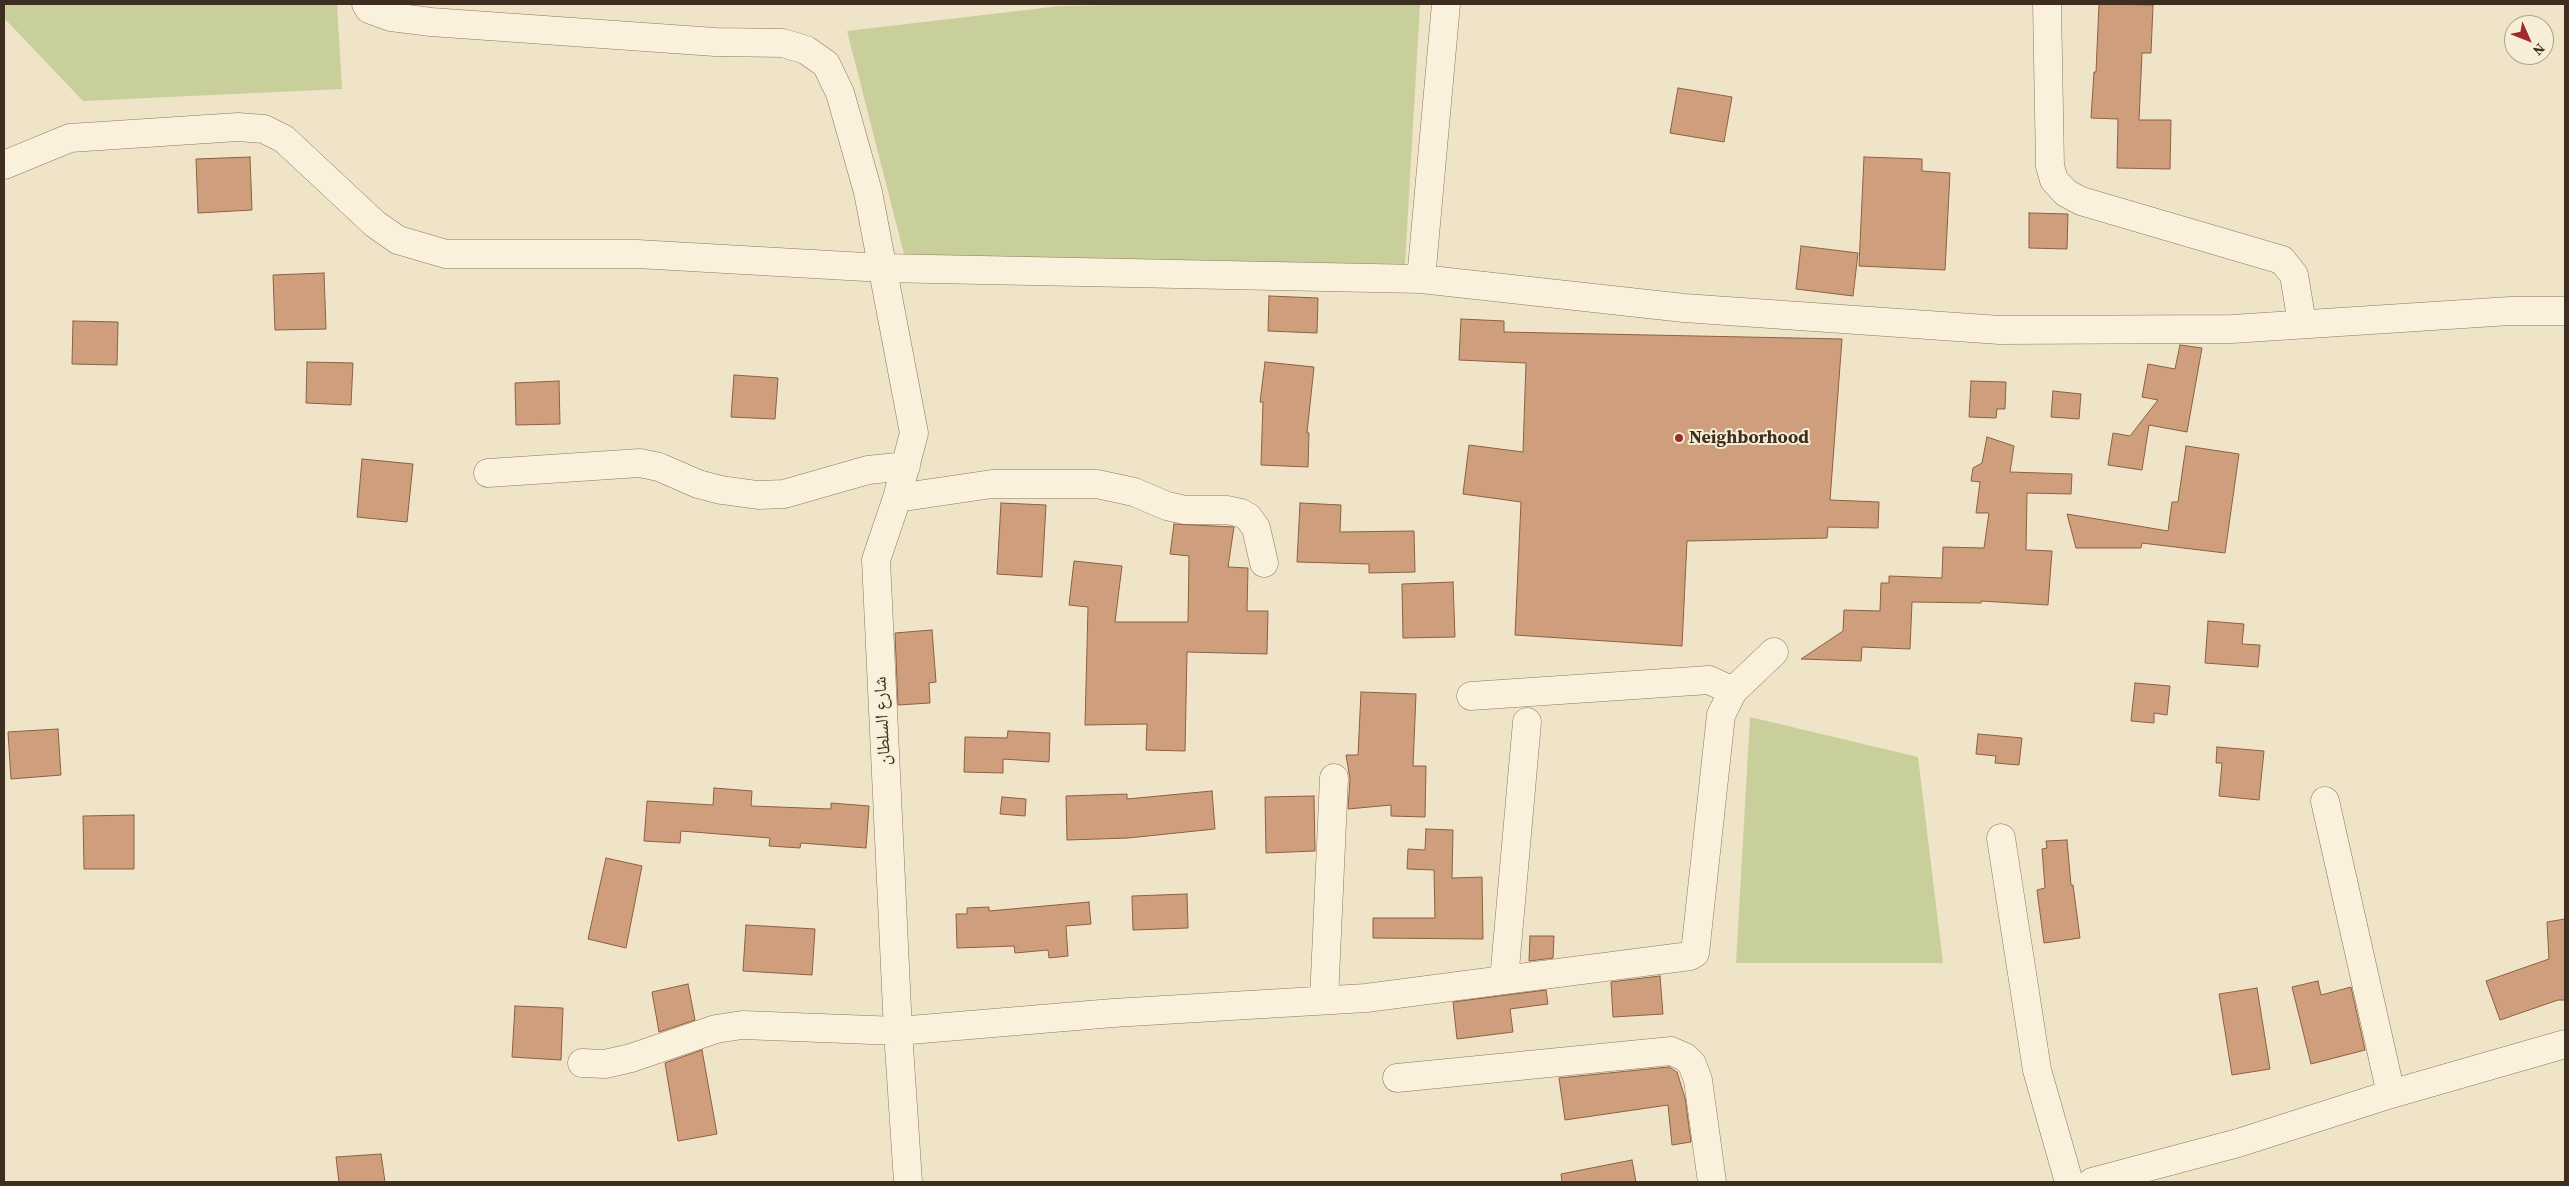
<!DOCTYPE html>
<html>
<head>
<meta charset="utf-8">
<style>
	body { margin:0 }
	#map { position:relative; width:2569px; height:1186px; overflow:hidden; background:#f0e4c8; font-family:"Source Serif 4",serif }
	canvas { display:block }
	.frame { position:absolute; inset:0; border:5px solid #3d2e20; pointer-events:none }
	.north { position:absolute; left:2504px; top:15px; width:50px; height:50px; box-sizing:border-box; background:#f7eed8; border:1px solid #ada18e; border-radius:50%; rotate:134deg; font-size:14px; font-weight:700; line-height:20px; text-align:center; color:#3d2e20 }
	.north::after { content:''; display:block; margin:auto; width:18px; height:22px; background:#9e2a2b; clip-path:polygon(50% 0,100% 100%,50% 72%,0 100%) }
</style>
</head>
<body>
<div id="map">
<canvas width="2569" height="1186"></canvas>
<div class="frame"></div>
<div class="north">N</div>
</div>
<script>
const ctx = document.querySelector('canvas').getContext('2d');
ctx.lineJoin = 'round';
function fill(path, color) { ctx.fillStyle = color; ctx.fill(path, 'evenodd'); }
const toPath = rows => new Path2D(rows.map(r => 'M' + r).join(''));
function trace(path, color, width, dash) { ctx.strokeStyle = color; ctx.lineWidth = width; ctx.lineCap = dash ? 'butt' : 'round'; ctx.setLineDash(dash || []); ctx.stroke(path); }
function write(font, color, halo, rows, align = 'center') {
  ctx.font = font + ' "Source Serif 4","Noto Naskh Arabic",serif'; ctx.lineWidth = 4; ctx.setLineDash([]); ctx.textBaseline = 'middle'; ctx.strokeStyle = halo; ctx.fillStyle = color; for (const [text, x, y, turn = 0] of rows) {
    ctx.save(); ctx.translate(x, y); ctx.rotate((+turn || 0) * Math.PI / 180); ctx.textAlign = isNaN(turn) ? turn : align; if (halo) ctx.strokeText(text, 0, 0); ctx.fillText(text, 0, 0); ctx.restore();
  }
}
const green = toPath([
	[4,4,337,4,342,89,83,101,4,18],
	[1175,4,1420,4,1405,264,905,258,847,31,1060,6],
	[1750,717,1918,757,1943,963,1736,963]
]);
const building = toPath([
	[2099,4,2153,5,2151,53,2142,53,2139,120,2171,120,2170,169,2117,168,2118,119,2091,118,2094,72,2096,72,2099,4],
	[1678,88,1732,97,1724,142,1670,133,1678,88],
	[250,157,252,210,198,213,196,159,250,157],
	[1864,157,1922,159,1922,171,1950,173,1945,270,1859,266,1864,157],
	[2029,213,2068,214,2067,249,2029,248,2029,213],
	[1801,246,1858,253,1853,296,1796,289,1801,246],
	[324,273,326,329,275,330,273,275,324,273],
	[1269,296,1318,298,1317,333,1268,331,1269,296],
	[1461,319,1504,321,1504,332,1842,339,1830,500,1879,502,1878,528,1828,527,1827,538,1687,541,1682,646,1515,635,1521,502,1463,494,1469,445,1523,452,1526,363,1459,360,1461,319],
	[73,321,118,322,117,365,72,364,73,321],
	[2180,345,2202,348,2187,432,2149,425,2142,470,2108,465,2113,433,2130,436,2158,400,2142,397,2148,364,2175,369,2180,345],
	[307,362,353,363,351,405,306,403,307,362],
	[1265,362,1314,367,1307,433,1309,433,1308,467,1261,465,1263,402,1260,402,1265,362],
	[734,375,778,378,775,419,731,417,734,375],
	[559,381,560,424,516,425,515,383,559,381],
	[1971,381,2006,382,2005,409,1997,409,1996,418,1969,417,1971,381],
	[2053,391,2081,394,2079,419,2051,417,2053,391],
	[1987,437,2014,446,2010,472,2072,474,2071,494,2027,493,2026,550,2052,551,2048,605,1981,601,1981,603,1912,602,1910,649,1862,647,1861,661,1801,659,1843,631,1844,610,1880,611,1881,583,1889,583,1889,576,1942,578,1943,547,1984,548,1989,513,1976,513,1980,482,1971,481,1973,468,1982,463,1987,437],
	[2186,446,2239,454,2225,553,2142,543,2141,548,2076,548,2067,514,2168,531,2172,502,2178,502,2186,446],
	[362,459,413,464,407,522,357,517,362,459],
	[1001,503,1046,505,1042,577,997,574,1001,503],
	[1300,503,1341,505,1340,532,1414,531,1415,572,1369,573,1369,564,1297,562,1300,503],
	[1174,524,1234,527,1228,567,1248,568,1247,611,1268,611,1267,654,1187,652,1185,751,1146,750,1147,724,1085,725,1088,607,1069,605,1074,561,1122,566,1115,622,1188,622,1189,556,1170,554,1174,524],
	[1453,582,1455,637,1403,638,1402,584,1453,582],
	[2208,621,2244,624,2242,644,2260,645,2258,667,2205,663,2208,621],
	[932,630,936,682,929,683,930,703,898,705,895,633,932,630],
	[2135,683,2170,686,2167,715,2154,713,2154,723,2131,721,2135,683],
	[1361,692,1416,694,1413,766,1426,766,1425,817,1391,816,1391,805,1348,809,1350,779,1346,755,1358,755,1361,692],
	[58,729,61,775,11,779,8,732,58,729],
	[1008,731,1050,733,1049,762,1003,759,1003,773,964,772,965,737,1007,738,1008,731],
	[1978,734,2022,738,2019,765,1995,763,1996,756,1976,754,1978,734],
	[2217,747,2264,751,2259,800,2219,796,2222,763,2216,763,2217,747],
	[714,788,752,791,751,806,831,809,831,803,869,806,866,848,801,843,800,848,769,846,770,838,681,831,680,843,644,841,647,801,713,805,714,788],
	[1212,791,1215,829,1128,838,1067,840,1066,796,1127,794,1127,799,1212,791],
	[1314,796,1315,851,1266,853,1265,797,1314,796],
	[1002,797,1026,799,1025,816,1000,814,1002,797],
	[134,815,134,869,84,869,83,816,134,815],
	[1426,829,1453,830,1452,878,1482,877,1483,939,1373,938,1373,918,1435,918,1434,870,1407,869,1408,849,1425,850,1426,829],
	[2067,840,2071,885,2073,885,2080,938,2044,943,2037,890,2045,888,2042,849,2047,848,2046,841,2067,840],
	[606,858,642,866,626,948,588,939,606,858],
	[1187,894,1188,928,1133,930,1132,896,1187,894],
	[1089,902,1091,924,1066,926,1068,956,1049,958,1048,950,1015,953,1014,946,957,948,956,914,967,914,967,908,989,907,989,911,1089,902],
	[2565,919,2565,1000,2558,1000,2500,1020,2486,981,2549,959,2547,922,2565,919],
	[746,925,815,929,812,975,743,971,746,925],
	[1530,936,1554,936,1553,958,1529,961,1530,936],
	[1660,976,1663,1014,1613,1017,1611,982,1660,976],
	[2318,981,2321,995,2351,987,2365,1050,2311,1064,2292,987,2318,981],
	[688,984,695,1020,659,1032,652,992,688,984],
	[2257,988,2270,1069,2232,1075,2219,994,2257,988],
	[1546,990,1548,1004,1510,1009,1513,1032,1457,1039,1453,1002,1546,990],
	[515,1006,563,1008,561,1060,512,1057,515,1006],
	[702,1050,717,1134,678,1141,665,1063,702,1050],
	[1669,1067,1677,1072,1685,1098,1691,1142,1672,1145,1668,1105,1565,1120,1559,1078,1669,1067],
	[381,1154,385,1182,339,1182,336,1157,381,1154],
	[1632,1160,1636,1182,1562,1182,1561,1174,1632,1160]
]);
const minor = toPath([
	[366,4,369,9,391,17,431,22,715,42,783,43,806,50,826,64,840,93,868,192,914,433,897,498,876,560,898,1031,908,1182],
	[2047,4,2050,166,2054,180,2066,193,2081,201,2282,260,2294,275,2302,323],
	[4,165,70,138,238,127,264,129,284,139,375,224,398,240,446,254,637,254,883,268,1421,279,1684,308,2000,330,2232,329,2510,311,2565,311],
	[1421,279,1446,4],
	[488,473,640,463,659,467,698,484,721,490,758,495,784,494,868,470,906,466],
	[897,498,992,484,1097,484,1134,492,1167,506,1185,510,1227,510,1241,513,1248,517,1256,528,1264,563],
	[1471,696,1709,680,1733,691],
	[2325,801,2391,1094],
	[2001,838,2037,1070,2069,1182],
	[1504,980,1690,956,1695,953,1721,715,1733,691,1774,652],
	[1324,1000,1334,778],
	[582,1063,605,1064,631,1058,716,1029,742,1025,898,1031,1113,1013,1366,998,1504,980,1527,722],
	[1397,1078,1671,1051,1685,1057,1692,1064,1698,1080,1712,1182],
	[2092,1182,2238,1143,2391,1094,2565,1044]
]);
const markers = [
	[1679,438,5,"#9e2a2b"]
];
const poiNames = [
	["Neighborhood",1689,438]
];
const streetNames = [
	["شارع السلطان",883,721,-93]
];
fill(green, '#c9cf9b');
fill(building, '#cf9f7d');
trace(building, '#8d5f41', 1);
trace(minor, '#8d765c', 29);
trace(minor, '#faf1dc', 28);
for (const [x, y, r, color] of markers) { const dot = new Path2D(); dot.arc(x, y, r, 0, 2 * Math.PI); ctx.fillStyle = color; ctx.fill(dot); trace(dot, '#f7eed8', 2); }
write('bold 18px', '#3d2e20', '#f7eed8', poiNames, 'left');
write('18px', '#3d2e20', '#f7eed8', streetNames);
</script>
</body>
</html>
